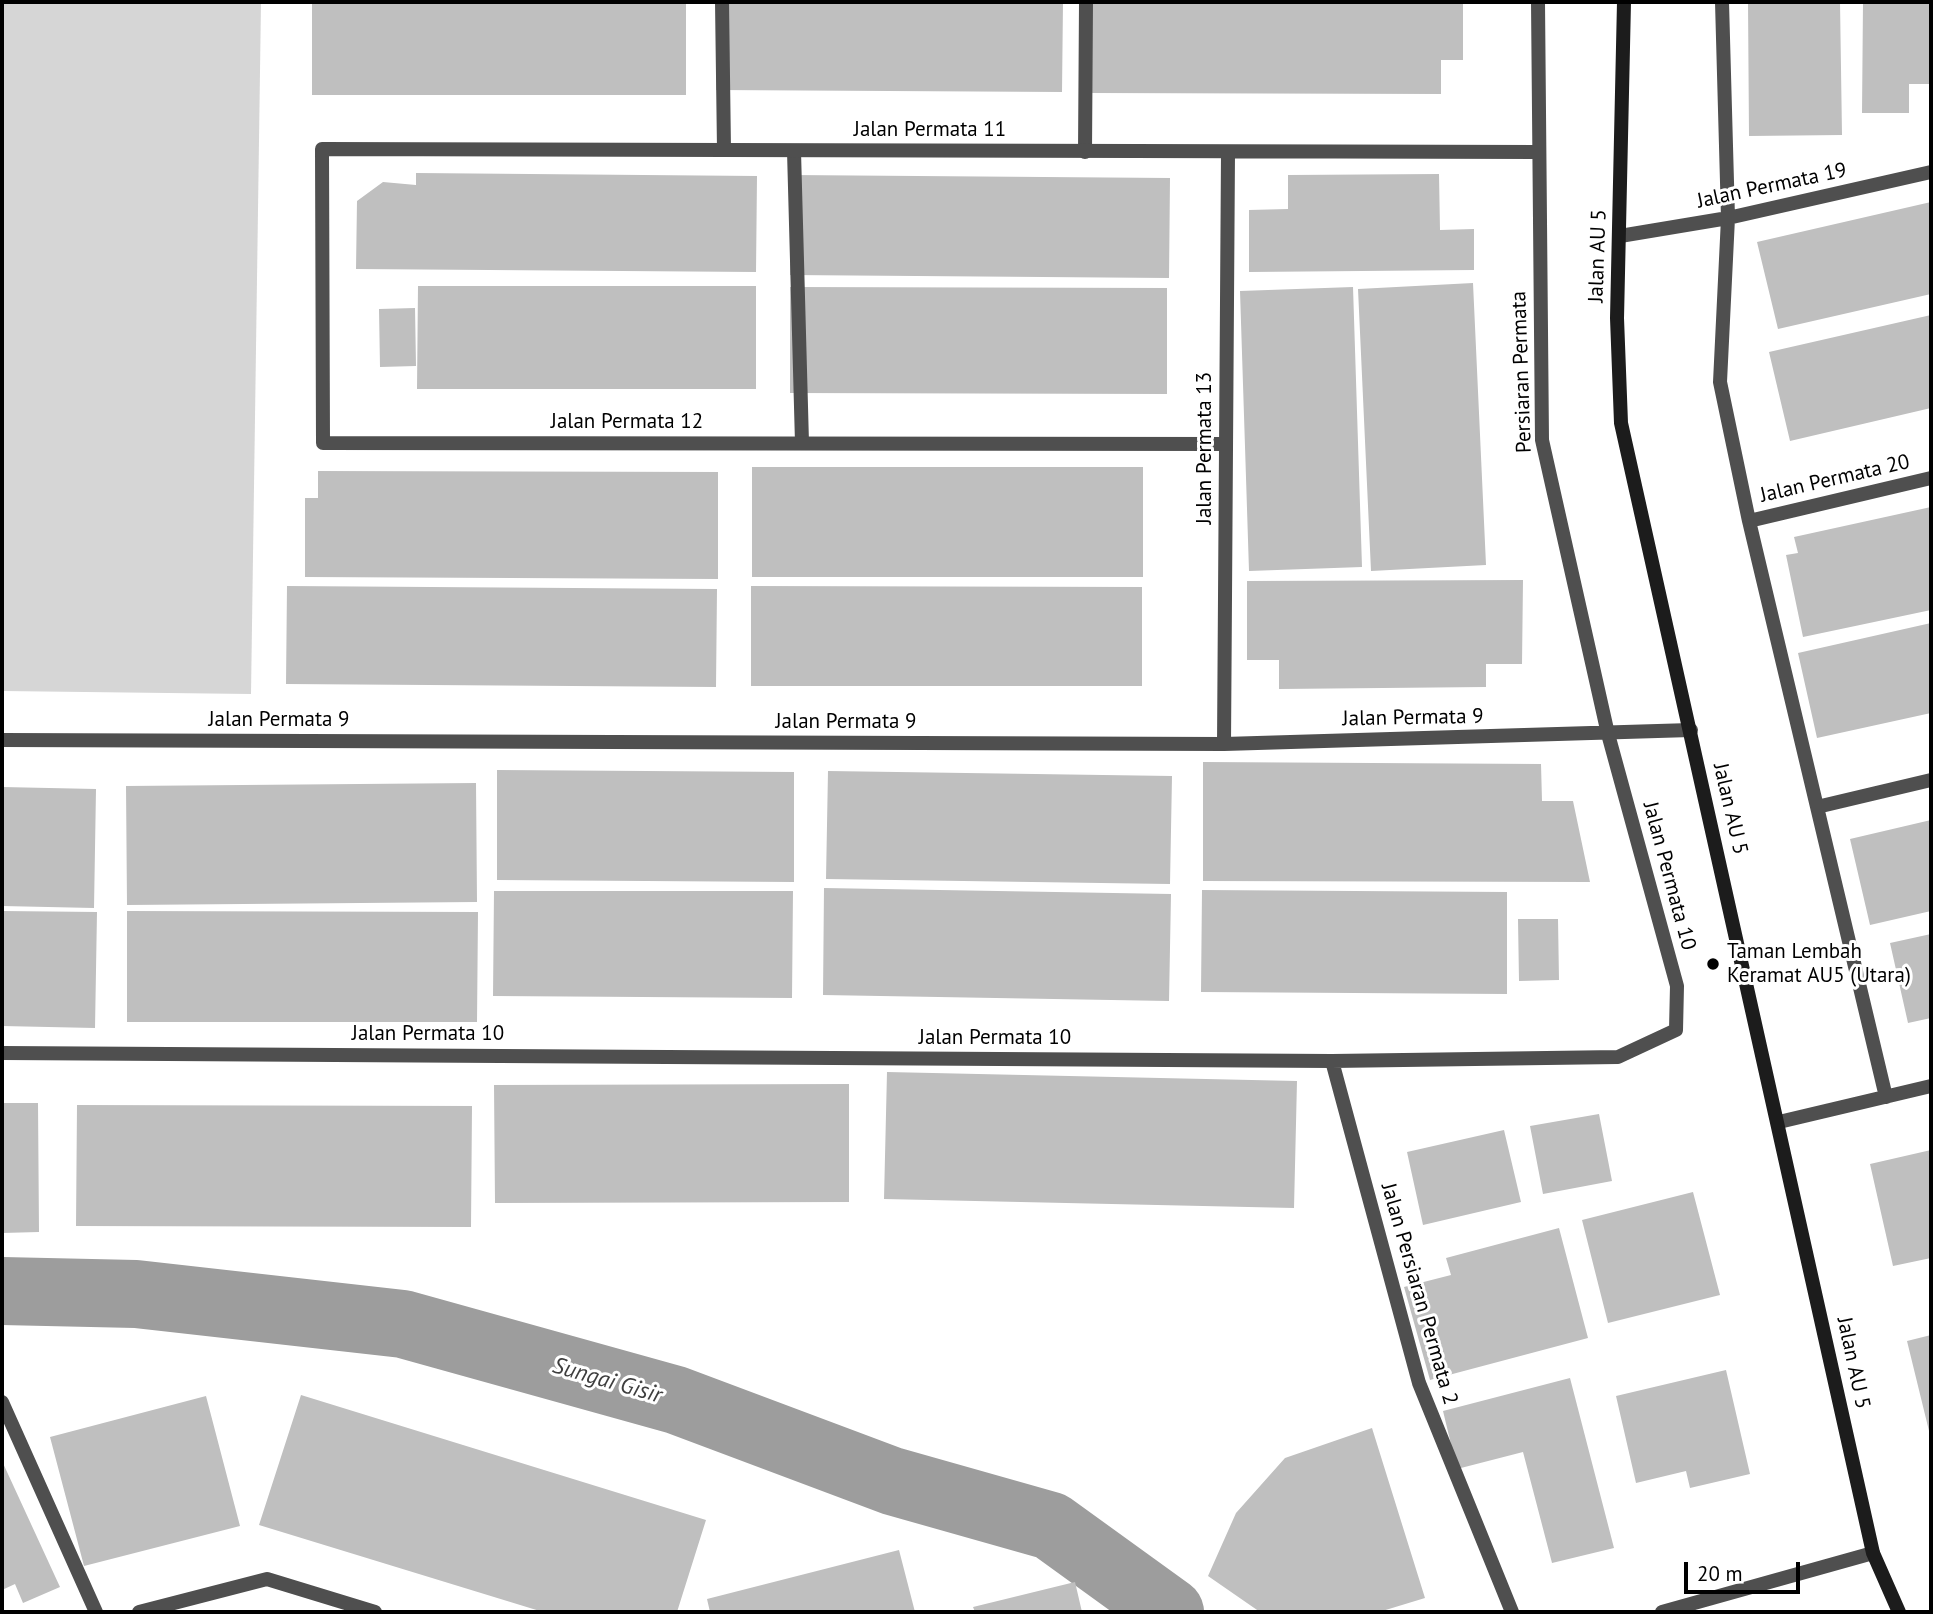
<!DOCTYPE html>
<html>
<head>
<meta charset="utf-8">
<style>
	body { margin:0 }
	#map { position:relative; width:1933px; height:1614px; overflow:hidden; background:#fff; font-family:"PT Sans",sans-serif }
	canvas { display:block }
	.frame { position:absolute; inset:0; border:4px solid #000; pointer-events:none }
	.scale { position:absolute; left:1684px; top:1562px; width:116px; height:32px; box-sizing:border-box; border:4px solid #000; border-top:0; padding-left:9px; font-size:21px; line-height:24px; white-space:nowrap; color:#000; -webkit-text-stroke:5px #fff; paint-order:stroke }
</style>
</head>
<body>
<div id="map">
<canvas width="1933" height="1614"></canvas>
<div class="frame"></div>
<div class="scale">20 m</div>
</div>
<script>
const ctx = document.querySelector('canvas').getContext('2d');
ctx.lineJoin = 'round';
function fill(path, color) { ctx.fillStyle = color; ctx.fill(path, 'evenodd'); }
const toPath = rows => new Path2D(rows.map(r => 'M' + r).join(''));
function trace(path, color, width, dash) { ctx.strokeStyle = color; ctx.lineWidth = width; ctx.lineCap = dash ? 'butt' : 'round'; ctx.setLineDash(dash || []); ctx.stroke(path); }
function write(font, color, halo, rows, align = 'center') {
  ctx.font = font + ' "PT Sans",sans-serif'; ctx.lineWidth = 6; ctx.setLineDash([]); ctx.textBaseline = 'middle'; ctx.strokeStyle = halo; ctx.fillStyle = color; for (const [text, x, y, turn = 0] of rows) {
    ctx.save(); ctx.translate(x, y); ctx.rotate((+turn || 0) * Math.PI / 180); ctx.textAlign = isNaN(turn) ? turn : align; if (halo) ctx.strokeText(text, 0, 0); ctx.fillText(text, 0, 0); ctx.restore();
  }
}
const green = toPath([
	[2,2,261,2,251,694,2,691]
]);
const river = toPath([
	[2,1291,136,1294,403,1324,676,1400,892,1481,1051,1526,1170,1612]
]);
const building = toPath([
	[312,2,686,2,686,95,312,95],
	[717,2,1063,2,1062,92,716,90],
	[1092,2,1463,2,1463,60,1441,60,1441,94,1091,93],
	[1748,2,1840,2,1842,135,1749,136],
	[1863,2,1931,2,1931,84,1909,84,1909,113,1862,113],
	[416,173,757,176,756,272,356,269,357,201,383,182,416,185],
	[1439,174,1440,230,1474,229,1474,270,1249,272,1249,210,1288,209,1288,175],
	[791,175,1170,178,1169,278,790,275],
	[1931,202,1931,294,1778,329,1757,242],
	[1473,283,1486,565,1371,571,1358,289],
	[418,286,756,286,756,389,417,389],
	[790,287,1167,288,1167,394,790,393],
	[1353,287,1362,567,1249,571,1240,291],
	[415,308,416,366,380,367,379,309],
	[1931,315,1931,408,1790,441,1769,352],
	[752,467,1143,467,1143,577,752,577],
	[318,471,718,472,718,579,305,577,305,498,318,498],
	[1931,507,1931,610,1803,637,1786,555,1798,553,1794,537],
	[1523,580,1522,664,1486,664,1486,687,1279,689,1279,660,1247,660,1247,581],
	[287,586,717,589,716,687,286,684],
	[751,586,1142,587,1142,686,751,686],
	[1931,623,1931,713,1817,738,1798,653],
	[1203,762,1541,764,1542,801,1573,801,1590,882,1203,881],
	[497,770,794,772,794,882,497,880],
	[828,771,1172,776,1170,884,826,879],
	[476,783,477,902,127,905,126,786],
	[2,787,96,789,94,908,2,906],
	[1931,820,1931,911,1870,925,1850,839],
	[824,888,1171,894,1169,1001,823,995],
	[1202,890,1507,892,1507,994,1201,992],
	[494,891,793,891,792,998,493,996],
	[2,911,97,912,95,1028,2,1026],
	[127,911,478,912,477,1022,127,1022],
	[1518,919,1558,919,1559,980,1519,981],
	[1931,934,1931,1018,1908,1023,1890,943],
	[887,1072,1297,1081,1294,1208,884,1199],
	[849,1084,849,1202,495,1203,494,1085],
	[2,1103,38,1103,39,1232,2,1233],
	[77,1105,472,1106,471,1227,76,1226],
	[1599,1114,1612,1181,1543,1194,1530,1126],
	[1504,1130,1521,1202,1423,1225,1407,1152],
	[1931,1150,1931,1258,1893,1266,1870,1164],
	[1693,1192,1720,1295,1608,1323,1582,1220],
	[1559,1228,1588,1338,1430,1380,1404,1287,1451,1275,1446,1258],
	[1931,1335,1931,1435,1930,1435,1907,1341],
	[1726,1370,1750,1474,1690,1488,1686,1471,1636,1483,1616,1396],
	[1570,1378,1614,1548,1552,1563,1523,1452,1457,1469,1443,1411],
	[301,1395,706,1520,677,1612,543,1612,259,1525],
	[206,1396,240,1526,84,1566,50,1437],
	[1372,1428,1425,1598,1379,1612,1260,1612,1208,1576,1236,1513,1285,1458],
	[2,1461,60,1587,23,1603,15,1584,2,1590],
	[899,1550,915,1612,710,1612,707,1599],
	[1075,1582,1082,1612,975,1612,973,1607]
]);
const service = toPath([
	[722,2,724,150],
	[794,151,802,443],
	[1085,152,1086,2],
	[2,1402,96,1612]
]);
const minor = toPath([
	[1722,2,1728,218,1720,382,1749,521,1886,1097],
	[1620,236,1728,218,1931,172],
	[1226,444,323,443,322,149,1537,152],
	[1749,521,1931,478],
	[2,740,1224,744,1691,730],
	[1224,744,1228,153],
	[1817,807,1931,780],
	[2,1053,1332,1061,1618,1057,1676,1030,1677,986,1608,734,1542,440,1538,2],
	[1332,1061,1419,1383,1512,1612],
	[1779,1122,1931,1086],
	[139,1612,267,1579,375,1612],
	[1662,1612,1873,1553]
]);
const secondary = toPath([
	[1624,2,1617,318,1621,423,1873,1553,1899,1612]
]);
const markers = [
	[1713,964,7,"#000"]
];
const streetNames = [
	["Jalan Permata 11",930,130],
	["Jalan Permata 19",1772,186,-12],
	["Jalan AU 5",1598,256,-88],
	["Persiaran Permata",1522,372,-92],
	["Jalan Permata 12",627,422],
	["Jalan Permata 13",1205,448,-90],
	["Jalan Permata 20",1835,479,-13],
	["Jalan Permata 9",1413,718,-1],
	["Jalan Permata 9",279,720],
	["Jalan Permata 9",846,722],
	["Jalan AU 5",1730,809,77],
	["Jalan Permata 10",1669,876,75],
	["Jalan Permata 10",428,1034],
	["Jalan Permata 10",995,1038],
	["Jalan Persiaran Permata 2",1419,1294,74],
	["Jalan AU 5",1853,1363,78]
];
const poiNames = [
	["Taman Lembah",1727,952],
	["Keramat AU5 (Utara)",1727,976]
];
const waterNames = [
	["Sungai Gisir",607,1381,16]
];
fill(green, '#d6d6d6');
trace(river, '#9d9d9d', 68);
fill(building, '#bfbfbf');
trace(service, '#4f4f4f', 14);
trace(minor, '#4f4f4f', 14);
trace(secondary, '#1c1c1c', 14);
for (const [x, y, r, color] of markers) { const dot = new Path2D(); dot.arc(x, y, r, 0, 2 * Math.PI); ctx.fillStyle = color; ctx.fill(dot); trace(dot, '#fff', 2.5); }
write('21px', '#000', '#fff', streetNames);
write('21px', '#000', '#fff', poiNames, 'left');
write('italic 23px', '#3e3e3e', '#fff', waterNames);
</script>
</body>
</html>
